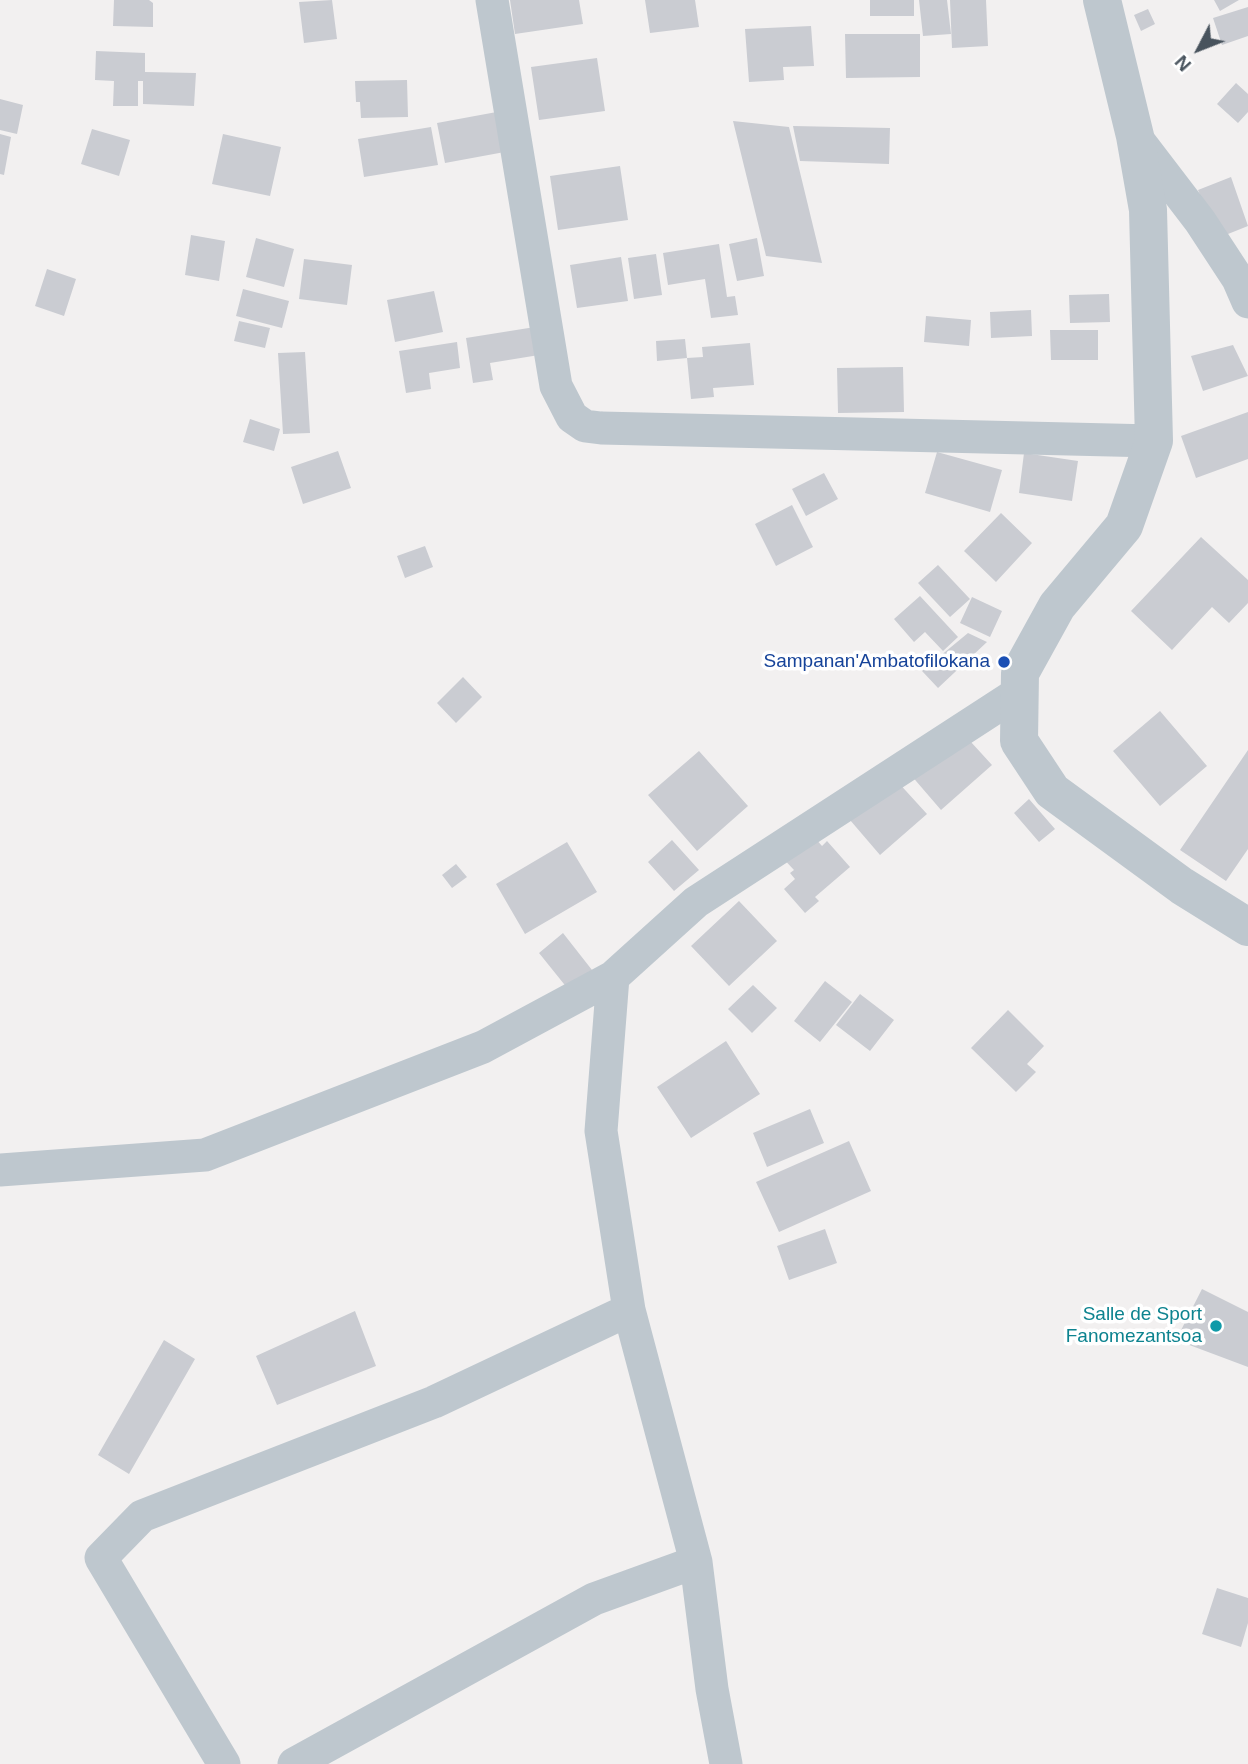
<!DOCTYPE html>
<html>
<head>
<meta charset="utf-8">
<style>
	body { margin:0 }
	#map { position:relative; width:1248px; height:1764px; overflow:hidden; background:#f2f0f0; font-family:Arial,sans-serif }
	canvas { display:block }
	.north { position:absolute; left:1164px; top:14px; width:70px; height:70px; -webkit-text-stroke:5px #fff; paint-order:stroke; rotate:228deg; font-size:19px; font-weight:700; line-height:28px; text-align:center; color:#48535d }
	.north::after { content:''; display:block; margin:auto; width:24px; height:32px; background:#48535d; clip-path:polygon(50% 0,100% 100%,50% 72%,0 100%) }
</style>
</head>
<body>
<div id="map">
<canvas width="1248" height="1764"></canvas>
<div class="north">N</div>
</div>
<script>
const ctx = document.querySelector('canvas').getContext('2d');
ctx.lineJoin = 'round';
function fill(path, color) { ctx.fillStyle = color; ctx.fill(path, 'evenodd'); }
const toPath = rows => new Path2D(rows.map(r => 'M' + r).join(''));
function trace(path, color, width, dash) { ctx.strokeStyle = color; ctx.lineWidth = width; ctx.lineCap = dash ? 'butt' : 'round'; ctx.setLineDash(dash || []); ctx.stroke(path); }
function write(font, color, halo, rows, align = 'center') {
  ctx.font = font + ' Arial,sans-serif'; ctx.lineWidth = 7; ctx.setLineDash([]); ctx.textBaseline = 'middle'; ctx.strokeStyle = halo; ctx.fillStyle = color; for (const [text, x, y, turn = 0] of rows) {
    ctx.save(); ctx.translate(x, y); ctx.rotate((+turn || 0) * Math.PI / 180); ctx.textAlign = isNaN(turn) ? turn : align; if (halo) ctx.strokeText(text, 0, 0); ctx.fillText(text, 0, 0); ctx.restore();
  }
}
const building = toPath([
	[114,0,149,0,153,3,153,27,113,26],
	[332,0,337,39,304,43,299,2],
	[510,0,579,0,583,24,515,34],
	[645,0,695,0,699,27,650,33],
	[870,0,914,0,914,16,870,16],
	[919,0,947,0,951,34,923,36],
	[950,0,986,0,988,46,952,48],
	[1214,0,1239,0,1220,11],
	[1248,7,1248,36,1222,45,1213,18],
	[1148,9,1155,24,1141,31,1134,15],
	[811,26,814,66,783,67,784,80,749,82,745,29],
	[845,34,920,34,920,77,846,78],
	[96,51,145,53,145,72,196,73,194,106,143,104,143,81,138,81,138,106,113,106,114,81,95,80],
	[597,58,605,111,539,120,531,67],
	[407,80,408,117,361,118,360,102,356,102,355,81],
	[1236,83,1248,94,1248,112,1238,123,1217,104],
	[0,99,23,105,17,134,0,130],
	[502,111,510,151,445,163,437,123],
	[733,121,789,127,822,263,766,256],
	[793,126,890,128,889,164,800,161],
	[431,127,438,165,364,177,358,139],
	[92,129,130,140,119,176,81,164],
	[0,134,11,137,4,175,0,174],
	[223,134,281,147,270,196,212,184],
	[620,166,628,220,558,230,550,176],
	[1231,177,1248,226,1218,238,1198,190],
	[191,235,225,241,219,281,185,275],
	[256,238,294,249,284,287,246,277],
	[757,238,764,276,737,281,729,244],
	[719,244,727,297,735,296,738,315,711,318,705,279,668,285,663,253],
	[656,254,662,295,634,299,628,258],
	[621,257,628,301,577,308,570,265],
	[304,259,352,265,347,305,299,299],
	[47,269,76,279,64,316,35,306],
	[243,289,289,301,282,328,236,316],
	[434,291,443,332,395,342,387,300],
	[1109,294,1110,322,1070,323,1069,295],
	[1031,310,1032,336,991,338,990,312],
	[926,316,971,320,969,346,924,342],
	[239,321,270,328,265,348,234,341],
	[535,327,539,355,490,363,493,380,473,383,466,338],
	[1050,330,1098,330,1098,360,1051,360],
	[685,339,687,358,657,361,656,341],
	[457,342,460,368,429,373,431,389,406,393,399,351],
	[750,343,754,385,713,388,714,397,691,399,687,358,703,357,702,347],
	[1233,345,1248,376,1203,391,1191,356],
	[305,352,310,433,283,434,278,353],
	[903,367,904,412,838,413,837,368],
	[1248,412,1248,459,1196,478,1181,436],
	[250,419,280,429,274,451,243,442],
	[338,451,351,488,303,504,291,467],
	[937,452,1002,470,990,512,925,493],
	[1024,453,1078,461,1072,501,1019,493],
	[824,473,838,499,806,516,792,489],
	[792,505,813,547,776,566,755,524],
	[1001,513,1032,543,996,582,964,551],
	[1201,537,1248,580,1248,603,1229,623,1212,607,1172,650,1131,611],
	[425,546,433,567,405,578,397,556],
	[938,565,970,599,950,617,918,583],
	[920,596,958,637,943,651,925,632,914,642,894,619],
	[972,597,1002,611,990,637,960,623],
	[968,633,987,642,938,688,922,671],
	[463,677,482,697,456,723,437,703],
	[1160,711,1207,766,1160,806,1113,751],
	[960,730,992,765,941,810,910,774],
	[1248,750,1248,849,1226,881,1180,850],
	[699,751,748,806,697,851,648,795],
	[896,780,927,814,880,855,850,820],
	[1029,799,1055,829,1039,842,1014,813],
	[807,829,822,846,827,841,850,867,815,897,819,901,805,913,784,889,795,879,790,873,794,870,779,854],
	[672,840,699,870,674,891,648,862],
	[567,842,597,892,525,934,496,884],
	[456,864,467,877,452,888,442,875],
	[739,901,777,941,729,986,691,946],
	[563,933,592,970,568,989,539,953],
	[825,981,852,1002,820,1042,794,1021],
	[753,985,777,1008,752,1033,728,1009],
	[860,994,894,1020,870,1051,836,1025],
	[1008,1010,1044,1046,1027,1064,1036,1072,1016,1092,971,1048],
	[726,1041,760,1094,691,1138,657,1087],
	[810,1109,824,1143,767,1167,753,1133],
	[849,1141,871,1191,779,1232,756,1182],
	[825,1229,837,1263,789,1280,777,1246],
	[1202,1289,1248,1312,1248,1367,1176,1340],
	[355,1311,376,1366,277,1405,256,1356],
	[164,1340,195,1359,129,1474,98,1455],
	[1217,1588,1248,1598,1248,1623,1241,1647,1202,1634]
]);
const minor = toPath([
	[492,0,556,386,572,417,585,426,601,428,1154,441],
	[1135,136,1200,221,1238,279,1248,302],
	[613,977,601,1131,629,1310,696,1562,712,1689,726,1764],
	[0,1170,205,1155,483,1047,613,977,696,902,1018,693],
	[224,1764,101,1558,142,1516,434,1402,629,1310],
	[294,1764,594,1599,696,1562]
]);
const tertiary = toPath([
	[1102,0,1135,136,1148,210,1154,441,1124,526,1057,606,1020,673,1019,741,1052,791,1182,886,1248,927]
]);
const markers = [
	[1004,662,7,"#1a4fb4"],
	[1216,1326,7,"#0f9aa8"]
];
const transitNames = [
	["Sampanan'Ambatofilokana",990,662]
];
const cultureNames = [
	["Salle de Sport",1202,1315],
	["Fanomezantsoa",1202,1337]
];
fill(building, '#caccd2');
trace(minor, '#bec7ce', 33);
trace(tertiary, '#bec7ce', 38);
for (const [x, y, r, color] of markers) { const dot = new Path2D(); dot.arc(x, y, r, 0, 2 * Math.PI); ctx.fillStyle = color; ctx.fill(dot); trace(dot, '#fff', 2.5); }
write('19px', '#164399', '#fff', transitNames, 'right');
write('19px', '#0d838f', '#fff', cultureNames, 'right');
</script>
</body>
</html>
